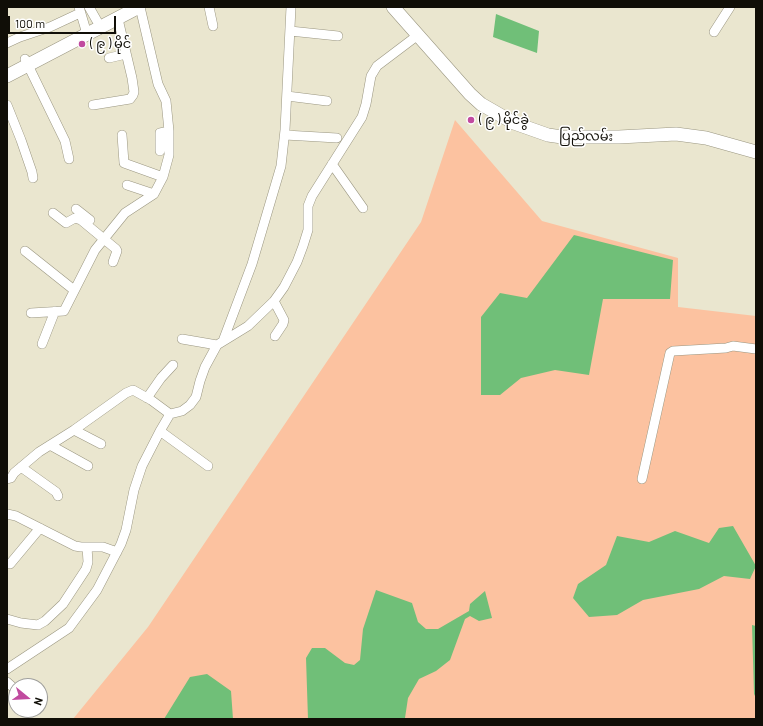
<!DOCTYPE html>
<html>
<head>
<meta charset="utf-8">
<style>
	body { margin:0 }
	#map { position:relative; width:763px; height:726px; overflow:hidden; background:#eae6cf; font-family:Barlow,sans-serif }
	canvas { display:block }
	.frame { position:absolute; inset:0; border:8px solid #100e07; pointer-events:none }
	.north { position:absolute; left:8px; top:678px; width:40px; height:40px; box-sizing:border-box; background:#fff; border:1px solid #9f9f9c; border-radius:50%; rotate:108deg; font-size:11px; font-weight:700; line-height:16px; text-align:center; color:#100e07 }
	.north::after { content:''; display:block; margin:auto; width:14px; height:18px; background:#c14a9f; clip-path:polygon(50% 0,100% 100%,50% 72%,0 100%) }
	.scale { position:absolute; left:8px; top:16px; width:108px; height:18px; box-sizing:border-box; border:2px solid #100e07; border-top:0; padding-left:5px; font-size:12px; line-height:14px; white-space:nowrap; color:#100e07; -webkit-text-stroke:3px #fff; paint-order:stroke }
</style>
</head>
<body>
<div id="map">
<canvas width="763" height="726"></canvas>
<div class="frame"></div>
<div class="north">N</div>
<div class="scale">100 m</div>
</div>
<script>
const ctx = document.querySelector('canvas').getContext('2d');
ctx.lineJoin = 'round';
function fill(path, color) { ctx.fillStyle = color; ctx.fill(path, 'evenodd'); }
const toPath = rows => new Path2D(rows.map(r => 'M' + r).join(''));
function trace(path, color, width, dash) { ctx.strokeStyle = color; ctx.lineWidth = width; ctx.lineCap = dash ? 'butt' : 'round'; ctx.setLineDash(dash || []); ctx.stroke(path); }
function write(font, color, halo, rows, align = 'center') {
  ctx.font = font + ' Barlow,"Noto Sans Myanmar",sans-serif'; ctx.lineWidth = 3; ctx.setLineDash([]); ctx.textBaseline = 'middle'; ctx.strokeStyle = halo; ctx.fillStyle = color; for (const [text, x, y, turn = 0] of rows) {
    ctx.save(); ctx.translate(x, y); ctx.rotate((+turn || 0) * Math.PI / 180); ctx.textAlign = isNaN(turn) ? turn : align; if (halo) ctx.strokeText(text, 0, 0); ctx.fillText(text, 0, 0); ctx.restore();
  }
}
const green = toPath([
	[455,120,542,221,678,258,678,307,756,316,756,719,73,719,148,627,421,222]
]);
const water = toPath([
	[496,14,539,31,537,53,493,37],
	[574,235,673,260,670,299,603,299,589,375,555,370,521,378,500,395,481,395,481,317,500,293,527,298],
	[733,526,756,566,750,579,724,576,699,589,643,600,617,615,589,617,573,598,578,584,606,565,617,536,649,542,675,531,709,543,719,528],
	[376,590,412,603,418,622,426,629,438,629,469,611,470,604,485,591,492,618,479,621,470,616,465,619,450,660,436,671,419,679,408,698,405,718,406,719,308,719,306,658,312,648,325,648,345,663,354,665,360,660,363,629],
	[752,625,756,626,756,698,754,694],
	[207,674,231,691,233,719,164,719,190,677]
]);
const minor = toPath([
	[79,7,87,34],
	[89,7,97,21],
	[209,7,213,26],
	[290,31,338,36],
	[714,32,730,7],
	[7,43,20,37,50,27,80,13],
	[109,58,126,54],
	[25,59,65,141,69,159],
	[287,96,327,101],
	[7,105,21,140,32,172,33,178],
	[93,105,130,99,133,95,134,92,132,78,118,19],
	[122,135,124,163,163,177],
	[285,135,337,138],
	[160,151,160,133,169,131],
	[332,164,363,208],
	[127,185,154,194],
	[76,209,90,220],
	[53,213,66,223,75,218,81,220,116,249,117,251,113,262],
	[25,251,74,290],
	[274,301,284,320,283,324,275,336],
	[31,313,64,311,65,309,95,250,125,213,154,194,163,177,169,155,169,131,166,101,158,84,140,7],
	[182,339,217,345],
	[223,341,252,264,281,166,285,130,291,7],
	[42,344,55,311],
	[147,398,161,378,173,365],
	[74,430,101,444],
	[160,431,208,466],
	[50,445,88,466],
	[21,467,56,492,58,496],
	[7,479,11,478,14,473,39,452,74,430,126,393,133,390,151,400,170,414],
	[642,479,670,353,673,351,726,348,733,346,756,349],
	[7,514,16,516,75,546,81,547,103,547,117,552],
	[10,564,40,528],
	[7,619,21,623,38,625,45,621,63,604,86,569,88,562,87,547],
	[7,669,69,628,97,590,121,544,126,530,134,490,142,466,160,431,170,414,182,411,190,405,196,397,200,381,205,367,217,345,248,326,274,301,284,287,297,262,303,246,308,230,308,206,312,196,362,117,366,104,371,76,377,66,418,35],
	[7,682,16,690]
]);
const highway = toPath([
	[393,7,470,94,481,104,514,123,548,135,562,137,619,137,676,134,706,138,756,152],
	[7,76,139,7]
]);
const markers = [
	[82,44,4,"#c14a9f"],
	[471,120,4,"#c14a9f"]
];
const poiNames = [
	["( ၉ ) မိုင်",90,44],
	["( ၉ ) မိုင်ခွဲ",479,120]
];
const streetNames = [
	["ပြည်လမ်း",586,136,1]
];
fill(green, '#fcc2a0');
fill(water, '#70bf78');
trace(minor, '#9a9681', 10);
trace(highway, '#9a9681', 14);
trace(minor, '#fff', 9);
trace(highway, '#fff', 13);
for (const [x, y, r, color] of markers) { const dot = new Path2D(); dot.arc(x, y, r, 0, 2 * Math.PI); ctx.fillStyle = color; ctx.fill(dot); trace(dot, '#fff', 1.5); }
write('13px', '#100e07', '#fff', poiNames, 'left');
write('13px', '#100e07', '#fff', streetNames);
</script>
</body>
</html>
